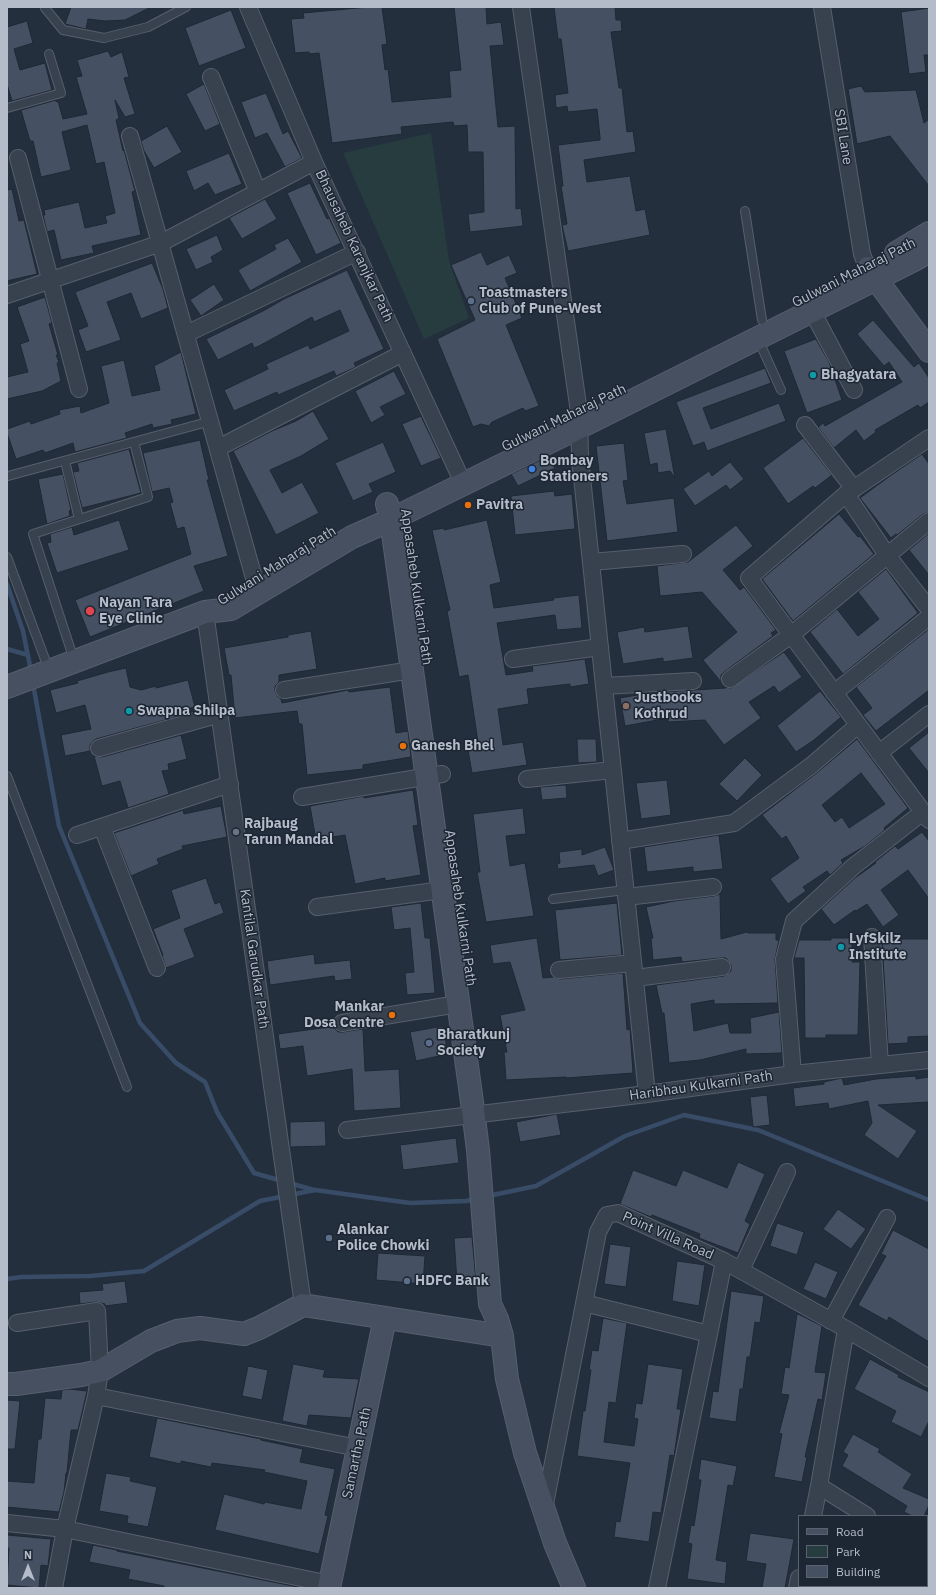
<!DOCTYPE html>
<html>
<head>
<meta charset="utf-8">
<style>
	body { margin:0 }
	#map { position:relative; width:936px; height:1595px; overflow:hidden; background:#242f3e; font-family:"IBM Plex Sans",sans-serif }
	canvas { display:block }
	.frame { position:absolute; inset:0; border:8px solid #b4bcc9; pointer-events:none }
	.legend { position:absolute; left:798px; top:1515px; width:130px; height:72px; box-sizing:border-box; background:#1d2633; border:1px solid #59626f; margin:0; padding:5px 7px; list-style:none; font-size:12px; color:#b4bcc9 }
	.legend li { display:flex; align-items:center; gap:8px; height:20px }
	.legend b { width:20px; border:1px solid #59626f }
	.north { position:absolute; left:8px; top:1547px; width:40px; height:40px; -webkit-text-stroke:3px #1d2633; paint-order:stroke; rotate:0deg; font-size:11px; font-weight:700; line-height:16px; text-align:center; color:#b4bcc9 }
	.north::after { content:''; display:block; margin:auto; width:14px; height:18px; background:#b4bcc9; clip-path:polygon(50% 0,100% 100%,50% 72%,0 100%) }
</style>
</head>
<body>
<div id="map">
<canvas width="936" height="1595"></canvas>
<div class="frame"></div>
<ul class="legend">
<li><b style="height:5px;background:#465061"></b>Road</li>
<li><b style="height:11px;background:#263c3f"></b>Park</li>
<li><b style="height:11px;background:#455162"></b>Building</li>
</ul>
<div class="north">N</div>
</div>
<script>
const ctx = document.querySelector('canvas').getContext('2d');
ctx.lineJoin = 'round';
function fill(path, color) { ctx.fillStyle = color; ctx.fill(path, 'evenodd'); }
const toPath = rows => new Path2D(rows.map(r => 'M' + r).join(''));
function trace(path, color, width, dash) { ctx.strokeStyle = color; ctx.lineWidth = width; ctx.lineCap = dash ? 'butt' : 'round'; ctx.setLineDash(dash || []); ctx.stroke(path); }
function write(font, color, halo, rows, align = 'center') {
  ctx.font = font + ' "IBM Plex Sans",sans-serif'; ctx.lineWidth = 3; ctx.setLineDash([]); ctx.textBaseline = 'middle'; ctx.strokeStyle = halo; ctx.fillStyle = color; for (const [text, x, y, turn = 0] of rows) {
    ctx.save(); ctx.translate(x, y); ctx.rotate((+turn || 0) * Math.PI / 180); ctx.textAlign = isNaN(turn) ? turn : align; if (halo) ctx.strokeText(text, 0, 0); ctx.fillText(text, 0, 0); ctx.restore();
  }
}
const green = toPath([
	[431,133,449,261,469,318,424,339,343,153]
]);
const stream = toPath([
	[7,584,23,631,31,671],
	[7,649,28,655],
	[33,684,59,826,140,1023,176,1063,205,1082,217,1112,254,1173,282,1181],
	[289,1183,314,1190],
	[488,1196,536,1186,625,1136,684,1115,758,1130,929,1200],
	[7,1279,21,1277,90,1276,144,1271,260,1201,315,1190,410,1203,466,1201,475,1199]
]);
const building = toPath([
	[71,7,151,7,125,20,105,21,88,19,86,29,65,24,71,7],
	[369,7,382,7,387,44,382,45,385,70,388,69,392,102,451,97,449,71,461,70,454,7,486,7,487,24,501,22,504,45,490,46,498,127,515,126,516,209,521,208,523,226,470,232,468,214,484,212,483,152,468,152,467,125,454,126,453,122,401,127,402,134,332,143,319,53,310,54,309,52,295,53,291,19,304,18,303,13,369,7],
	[554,7,615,7,616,20,621,20,622,31,611,32,619,88,622,88,627,132,633,131,636,152,584,160,587,182,630,176,636,211,645,209,650,235,568,251,562,225,567,224,561,186,563,186,558,145,600,140,600,137,597,109,568,112,567,106,556,108,555,95,568,93,561,39,558,39,554,7],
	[929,8,929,55,924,55,926,72,909,74,901,12,929,8],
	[231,10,246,48,199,66,185,28,231,10],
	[27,21,33,43,14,49,20,70,45,63,52,90,12,101,7,84,7,27,27,21],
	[108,51,111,57,122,52,129,77,124,78,135,114,125,117,115,100,119,118,116,120,123,151,124,150,135,191,132,192,141,235,92,246,94,253,61,260,54,230,47,232,43,215,45,215,44,210,79,202,85,228,107,223,105,216,115,213,104,162,96,164,87,125,62,132,71,170,41,177,33,141,30,141,21,110,56,100,56,102,58,101,63,119,87,114,76,77,82,76,77,60,108,51],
	[204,84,220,124,205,131,186,94,204,84],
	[861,86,865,92,916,90,924,123,929,119,929,186,890,136,857,144,848,89,861,86],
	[266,93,283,134,288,131,302,158,285,167,267,133,255,138,241,102,266,93],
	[167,126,182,152,154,168,144,151,141,141,167,126],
	[229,153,242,184,215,195,208,183,194,191,186,171,229,153],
	[310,183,327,219,329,218,341,243,316,255,287,193,310,183],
	[12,189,19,221,24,220,37,274,7,281,7,190,12,189],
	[265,199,277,219,242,239,229,218,265,199],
	[217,235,223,250,211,257,213,262,196,270,186,249,217,235],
	[288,238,302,262,250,291,238,270,276,249,274,245,288,238],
	[481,252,487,265,509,255,517,273,505,278,522,318,506,325,539,406,525,411,523,408,492,422,489,426,481,424,473,427,437,339,475,320,451,265,481,252],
	[152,263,163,289,168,308,141,319,131,293,107,302,121,340,86,352,78,330,88,326,75,292,152,263],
	[347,270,384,349,354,363,356,367,336,376,334,371,278,395,277,392,234,411,224,390,268,369,266,364,308,345,310,349,349,331,340,310,314,322,312,317,259,346,254,348,252,343,218,360,206,339,263,311,284,299,347,270],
	[214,284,224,300,201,316,190,300,214,284],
	[45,297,52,323,49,324,58,355,56,355,59,362,57,363,61,381,42,391,7,399,7,377,28,372,20,344,29,341,17,307,45,297],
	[873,320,914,367,919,363,929,378,929,402,920,408,918,405,875,430,876,432,864,441,856,430,834,448,818,427,823,423,825,426,902,382,889,362,884,366,857,334,873,320],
	[816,339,829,362,842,400,807,413,784,351,816,339],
	[181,352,196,414,171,420,172,424,153,428,152,424,125,433,127,438,75,452,73,443,45,453,43,450,16,459,7,433,7,429,30,421,31,424,60,414,59,410,80,406,81,413,109,403,101,366,124,360,132,396,160,390,154,366,181,352],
	[765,368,771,383,703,408,711,429,779,403,786,421,707,451,704,442,693,446,676,402,765,368],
	[394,371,406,394,380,407,385,415,371,423,355,391,394,371],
	[313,411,329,439,301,456,270,470,282,493,302,482,319,513,276,535,233,451,272,431,296,421,313,411],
	[421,416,441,458,421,466,402,424,421,416],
	[666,429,675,478,670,471,658,473,657,463,650,465,644,433,666,429],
	[803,438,832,475,815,488,813,486,788,504,763,468,803,438],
	[200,440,209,480,207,480,228,556,194,566,204,591,90,637,75,600,191,554,184,527,177,529,170,503,173,502,169,488,152,492,143,453,200,440],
	[383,442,396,472,369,484,373,492,353,501,335,463,383,442],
	[624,443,628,480,623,481,627,504,674,498,678,532,607,541,596,446,624,443],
	[129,449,141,493,82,508,73,472,79,471,77,463,129,449],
	[922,454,929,464,929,512,923,514,897,535,896,534,891,538,860,498,890,476,922,454],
	[549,456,555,468,518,486,511,474,549,456],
	[730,462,744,479,730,490,726,485,695,506,683,489,709,471,712,476,730,462],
	[63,474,71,510,69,511,70,516,47,524,38,479,63,474],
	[554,491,555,496,572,494,575,529,515,535,511,496,554,491],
	[839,514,858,537,860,536,874,554,793,621,762,579,839,514],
	[119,520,129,550,57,573,47,543,51,542,50,534,72,527,74,535,119,520],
	[487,520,501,582,490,585,494,608,554,600,553,598,579,595,582,628,557,630,555,615,497,623,506,675,533,671,532,666,585,659,589,684,570,687,570,684,527,689,529,704,498,709,503,745,523,742,527,765,472,773,468,750,479,749,468,675,459,677,447,611,450,610,432,530,444,528,444,530,487,520],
	[736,525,753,546,723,570,740,590,744,587,776,630,771,633,773,636,724,672,721,675,721,682,703,660,737,632,702,592,660,596,657,566,688,562,736,525],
	[929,533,929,575,909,550,929,533],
	[886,569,918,613,843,674,810,632,837,609,858,636,879,619,858,592,886,569],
	[688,626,693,658,663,662,663,658,623,664,617,632,644,627,645,632,688,626],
	[929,629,929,690,876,731,863,715,872,708,856,687,929,629],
	[311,631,317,669,279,675,279,682,275,686,275,691,277,696,281,699,282,703,348,690,349,692,390,687,396,733,408,731,411,757,363,765,363,769,307,775,302,724,299,724,297,711,235,718,231,675,229,675,224,648,288,637,288,635,311,631],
	[784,652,802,677,779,693,774,686,749,702,761,718,724,745,705,720,668,722,668,718,625,726,620,698,648,693,726,688,725,687,731,688,784,652],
	[126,668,130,687,141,690,156,686,156,688,188,680,195,707,175,712,176,717,96,739,93,741,90,745,90,751,65,756,61,735,91,729,85,705,56,713,50,690,78,683,77,681,108,672,126,668],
	[820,691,841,717,814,740,796,752,777,726,820,691],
	[929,732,929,773,909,748,929,732],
	[181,735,187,759,168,764,169,770,162,771,169,794,128,808,120,781,102,786,94,756,102,757,181,735],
	[577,739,596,739,597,762,578,763,577,739],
	[857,739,908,808,884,828,885,830,865,846,841,860,843,863,830,875,827,871,803,887,806,891,788,904,770,879,799,858,786,836,782,839,762,815,818,772,857,739],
	[861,773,885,804,849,828,842,817,835,822,822,805,861,773],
	[745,758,762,775,737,801,719,784,745,758],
	[667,780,671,815,641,819,636,783,667,780],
	[566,785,567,798,542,800,540,787,566,785],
	[413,790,418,825,413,826,421,875,385,881,385,878,355,884,345,835,316,840,310,806,364,796,364,798,413,790],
	[221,806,227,837,182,846,183,849,157,859,159,864,131,876,114,833,183,810,184,814,221,806],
	[523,808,526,834,506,836,510,866,525,863,534,916,486,922,477,872,480,872,473,814,523,808],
	[922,832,929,841,929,899,908,870,881,890,899,915,883,927,867,904,856,911,855,910,834,925,821,909,855,878,876,863,875,862,895,846,898,849,922,832],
	[719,835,723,869,693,872,693,867,647,872,644,847,719,835],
	[605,847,614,870,598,876,594,865,558,869,557,864,560,863,559,852,582,849,582,855,605,847],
	[206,878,215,904,220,902,224,913,184,929,195,957,166,968,162,955,163,955,153,929,180,918,171,890,206,878],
	[720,894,721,939,747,932,748,933,776,933,776,940,779,940,775,959,778,1003,714,1004,714,1000,691,1004,694,1031,728,1023,730,1033,751,1033,750,1018,779,1012,782,1053,746,1054,746,1049,700,1060,669,1063,664,1013,662,1013,656,985,724,976,731,971,731,965,726,958,721,958,682,962,681,957,653,960,651,938,653,938,646,907,674,901,714,896,720,894],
	[421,903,425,938,430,938,435,993,407,995,405,973,414,972,410,928,394,930,391,907,421,903],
	[617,903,622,955,560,960,555,910,617,903],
	[537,938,543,978,553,977,560,979,623,973,627,1030,630,1029,633,1073,566,1078,566,1077,506,1080,504,1052,507,1052,500,1015,525,1010,510,962,493,964,490,945,537,938],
	[831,938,852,938,852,962,860,962,858,1035,826,1035,826,1038,805,1038,804,958,794,958,799,940,831,940,831,938],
	[902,939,929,939,929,1036,908,1037,908,1043,888,1044,882,940,902,939],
	[314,954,315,964,350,960,352,979,335,981,334,976,270,985,267,961,314,954],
	[443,1026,448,1054,416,1061,410,1032,443,1026],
	[329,1027,334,1028,338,1032,343,1032,363,1029,365,1071,399,1069,401,1108,354,1111,352,1069,307,1076,303,1046,280,1049,278,1034,329,1027],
	[916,1076,916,1079,929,1077,929,1102,878,1105,917,1131,898,1159,864,1135,872,1123,868,1101,829,1109,828,1103,795,1107,793,1088,824,1084,824,1082,842,1078,844,1085,876,1079,916,1076],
	[767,1095,770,1125,753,1127,750,1097,767,1095],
	[557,1114,561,1135,520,1142,516,1122,557,1114],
	[325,1121,326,1146,290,1147,290,1122,325,1121],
	[456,1138,459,1163,403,1170,400,1145,456,1138],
	[738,1162,765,1174,745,1221,750,1224,738,1253,699,1238,700,1234,652,1215,651,1217,620,1204,633,1170,676,1186,683,1170,727,1188,738,1162],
	[838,1209,866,1229,851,1249,823,1229,838,1209],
	[777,1223,804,1232,797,1255,770,1246,777,1223],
	[893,1230,929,1249,929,1342,889,1317,887,1321,858,1305,886,1256,881,1254,893,1230],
	[472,1237,476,1281,457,1282,454,1238,472,1237],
	[610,1244,631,1247,626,1287,604,1284,610,1244],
	[378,1253,425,1256,423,1284,376,1280,378,1253],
	[677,1261,705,1265,699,1306,672,1301,677,1261],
	[815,1262,838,1272,826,1299,803,1289,815,1262],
	[125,1281,128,1303,105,1306,105,1304,96,1302,80,1304,79,1292,103,1290,102,1284,125,1281],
	[731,1291,764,1296,760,1323,755,1322,750,1357,747,1357,743,1389,740,1389,736,1422,709,1418,713,1391,718,1392,731,1291],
	[797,1314,800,1315,822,1326,815,1372,826,1373,822,1400,818,1399,805,1457,807,1457,802,1482,774,1477,782,1434,779,1433,789,1395,781,1394,785,1367,789,1368,797,1314],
	[603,1318,627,1323,616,1403,609,1402,604,1442,634,1446,638,1419,634,1418,636,1403,642,1404,648,1364,683,1369,677,1409,681,1409,674,1456,670,1455,661,1513,653,1512,649,1542,614,1537,616,1521,620,1522,630,1463,577,1456,583,1411,585,1411,591,1370,589,1370,592,1350,598,1351,603,1318],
	[870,1359,899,1375,898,1377,929,1392,929,1421,921,1437,891,1422,896,1411,854,1389,870,1359],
	[293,1364,325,1370,323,1377,359,1379,351,1418,309,1415,307,1426,282,1421,293,1364],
	[248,1366,268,1370,262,1400,242,1396,248,1366],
	[69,1389,87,1391,78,1430,71,1430,67,1473,66,1473,64,1492,59,1512,7,1507,7,1481,34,1483,38,1439,41,1439,45,1398,61,1399,62,1390,69,1389],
	[7,1400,20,1401,15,1449,7,1449,7,1400],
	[157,1418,261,1439,261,1440,303,1449,300,1462,335,1469,325,1515,328,1516,319,1554,215,1530,224,1494,264,1504,265,1502,301,1509,307,1481,264,1472,265,1470,212,1463,211,1467,181,1461,181,1464,149,1457,157,1418],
	[853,1434,880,1449,878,1452,912,1474,903,1488,929,1499,929,1505,924,1516,912,1516,904,1512,907,1506,842,1466,848,1455,843,1452,853,1434],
	[701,1459,737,1466,733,1486,728,1485,716,1560,727,1562,725,1584,687,1579,692,1544,688,1543,691,1525,694,1526,701,1480,698,1480,701,1459],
	[106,1473,131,1477,130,1481,157,1487,148,1527,127,1523,128,1516,99,1511,106,1473],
	[750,1533,794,1539,785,1588,762,1588,766,1564,746,1561,750,1533],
	[7,1535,51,1539,48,1566,41,1565,39,1588,7,1585,9,1548,7,1548,7,1535],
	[93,1545,117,1550,117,1551,303,1588,164,1588,164,1586,128,1579,130,1570,89,1562,93,1545]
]);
const lane = toPath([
	[45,8,63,30,104,38,148,27,186,7],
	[7,108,61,93,49,54],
	[745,211,762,320],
	[758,339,781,390],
	[65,461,79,519],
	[8,476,211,421],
	[7,557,49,670],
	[74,660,33,534,148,497,134,442],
	[7,776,127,1087],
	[553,899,625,890]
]);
const street = toPath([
	[248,7,314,162,463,483],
	[521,7,579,412,580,458,647,1094],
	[822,7,862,254,867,267],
	[211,77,258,192],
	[130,136,254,578],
	[18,158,79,389],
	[7,295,161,243,314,162],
	[812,311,854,390],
	[186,334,357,252],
	[805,425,854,489],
	[929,438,846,494,749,578,929,820],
	[218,448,403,353],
	[846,494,887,555,929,609],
	[591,562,683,554],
	[205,612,303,1305],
	[513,659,600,647],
	[730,679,791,635,929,521],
	[604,686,693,681],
	[284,690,412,670],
	[834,693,929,617],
	[99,748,220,714],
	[879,753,929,714],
	[527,779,613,770],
	[302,797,442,774],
	[102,827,157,968],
	[77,835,230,784],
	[620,841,734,823,812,765,858,725],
	[626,897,713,887],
	[317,907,442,890],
	[872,937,880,1065],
	[559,970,633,963],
	[635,978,722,967],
	[342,1023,458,1004],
	[793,1074,784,959,794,921,854,866,923,812],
	[347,1130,647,1094,793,1074,929,1060],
	[741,1270,787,1172],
	[584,1303,709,1334],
	[831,1321,887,1218],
	[17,1323,97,1311,100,1371,96,1396,65,1529,54,1588],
	[96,1396,358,1448],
	[819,1486,867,1516],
	[544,1509,598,1232,607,1215,618,1213,724,1261,846,1329,929,1378],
	[813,1516,819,1486,846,1329],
	[7,1523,65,1529,330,1584],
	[927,1553,929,1555],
	[657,1588,724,1261],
	[797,1588,799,1578]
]);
const secondary = toPath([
	[896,253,929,233],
	[868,268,929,351],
	[387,504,391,519,472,1102,478,1150,490,1304,497,1319,502,1336,507,1379,525,1453,555,1543,574,1588],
	[7,687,205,612,231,609,352,537,386,522,580,427,916,259,929,251],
	[7,1384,16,1384,81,1375,100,1371,151,1341,177,1331,200,1328,244,1334,259,1328,303,1305,502,1336],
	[329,1588,385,1318]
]);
const markers = [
	[471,301,4,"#5c6f8a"],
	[813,375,4,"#0f9aa8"],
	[532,469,4,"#3f7fe0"],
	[468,505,4,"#e8710a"],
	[90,611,5,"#e0444e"],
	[626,706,4,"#8d6e63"],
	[129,711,4,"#0f9aa8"],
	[403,746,4,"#e8710a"],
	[236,832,4,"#6b7280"],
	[841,947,4,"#0f9aa8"],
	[392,1015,4,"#e8710a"],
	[429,1043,4,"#5c6f8a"],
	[329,1238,4,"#5c6f8a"],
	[407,1281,4,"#5c6f8a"]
];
const streetNames = [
	["SBI Lane",843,137,81],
	["Bhausaheb Karanjkar Path",354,246,65],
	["Gulwani Maharaj Path",854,273,-27],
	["Gulwani Maharaj Path",564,418,-26],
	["Gulwani Maharaj Path",277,566,-32],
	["Appasaheb Kulkarni Path",416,587,82],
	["Appasaheb Kulkarni Path",460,908,82],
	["Kantilal Garudkar Path",254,959,82],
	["Haribhau Kulkarni Path",701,1086,-8],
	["Point Villa Road",668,1236,24],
	["Samartha Path",357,1453,-78]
];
const poiNames = [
	["Toastmasters",479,293],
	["Club of Pune-West",479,309],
	["Bhagyatara",821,375],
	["Bombay",540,461],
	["Stationers",540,477],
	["Pavitra",476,505],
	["Nayan Tara",99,603],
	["Eye Clinic",99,619],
	["Justbooks",634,698],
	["Kothrud",634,714],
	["Swapna Shilpa",137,711],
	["Ganesh Bhel",411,746],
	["Rajbaug",244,824],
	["Tarun Mandal",244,840],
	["LyfSkilz",849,939],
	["Institute",849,955],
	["Mankar",384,1007,"right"],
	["Dosa Centre",384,1023,"right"],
	["Bharatkunj",437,1035],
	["Society",437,1051],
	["Alankar",337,1230],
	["Police Chowki",337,1246],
	["HDFC Bank",415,1281]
];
fill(green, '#263c3f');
trace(stream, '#394c67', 4.5);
fill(building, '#455162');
trace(building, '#1f2835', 1);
trace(lane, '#565f6c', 10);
trace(street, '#565f6c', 18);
trace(secondary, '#565f6c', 24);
trace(lane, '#38414e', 8);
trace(street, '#38414e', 16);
trace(secondary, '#465061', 22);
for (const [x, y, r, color] of markers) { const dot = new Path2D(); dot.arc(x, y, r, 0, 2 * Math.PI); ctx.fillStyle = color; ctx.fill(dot); trace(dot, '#1d2633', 1.5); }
write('14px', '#b4bcc9', '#1d2633', streetNames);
write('bold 14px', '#b4bcc9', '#1d2633', poiNames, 'left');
</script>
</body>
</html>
